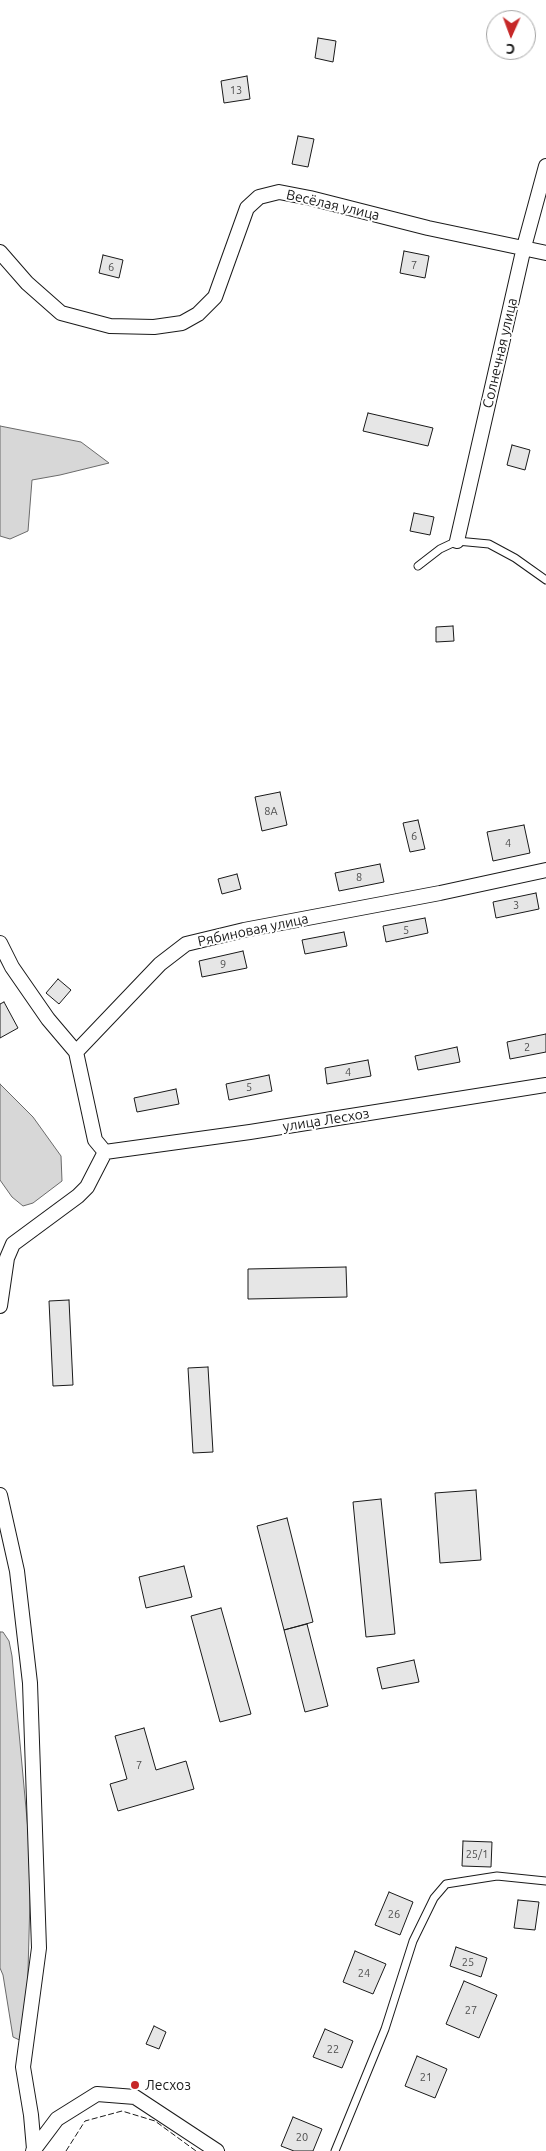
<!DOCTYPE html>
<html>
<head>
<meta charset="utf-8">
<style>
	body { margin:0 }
	#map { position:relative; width:546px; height:2151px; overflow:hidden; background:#fff; font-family:Ubuntu,sans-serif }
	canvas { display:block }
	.north { position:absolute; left:486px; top:10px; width:50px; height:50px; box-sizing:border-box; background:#fff; border:1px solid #a3a3a3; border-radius:50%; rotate:182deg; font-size:14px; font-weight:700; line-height:20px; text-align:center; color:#1a1a1a }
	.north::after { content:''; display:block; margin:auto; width:18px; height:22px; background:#c62828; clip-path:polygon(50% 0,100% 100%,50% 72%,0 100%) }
</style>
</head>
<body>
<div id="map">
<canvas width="546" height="2151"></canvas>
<div class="north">С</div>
</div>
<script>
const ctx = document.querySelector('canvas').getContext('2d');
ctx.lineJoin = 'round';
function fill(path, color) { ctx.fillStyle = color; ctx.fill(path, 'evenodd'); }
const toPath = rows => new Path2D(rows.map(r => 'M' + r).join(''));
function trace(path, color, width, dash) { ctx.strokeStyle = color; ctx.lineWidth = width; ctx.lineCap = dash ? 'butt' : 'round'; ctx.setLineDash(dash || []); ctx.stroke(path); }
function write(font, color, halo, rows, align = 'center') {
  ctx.font = font + ' Ubuntu,sans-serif'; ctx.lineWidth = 4; ctx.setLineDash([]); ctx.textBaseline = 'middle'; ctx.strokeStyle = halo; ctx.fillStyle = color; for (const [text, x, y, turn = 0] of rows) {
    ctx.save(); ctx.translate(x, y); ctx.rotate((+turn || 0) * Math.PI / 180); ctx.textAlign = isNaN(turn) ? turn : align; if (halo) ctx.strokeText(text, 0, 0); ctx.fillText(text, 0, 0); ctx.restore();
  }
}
const water = toPath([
	[0,426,81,442,109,463,60,475,32,480,28,531,10,539,0,536,0,426],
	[0,1084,33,1117,61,1156,62,1181,33,1203,23,1206,12,1197,0,1180,0,1084],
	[0,1632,3,1632,9,1641,12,1656,31,1863,26,2043,13,2037,3,1975,0,1968,0,1632]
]);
const building = toPath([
	[318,38,336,41,333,62,315,58,318,38],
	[247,76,250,99,224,103,221,81,247,76],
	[298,136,314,139,308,167,292,164,298,136],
	[404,251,429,256,425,278,400,273,404,251],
	[103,255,123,260,119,278,99,273,103,255],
	[368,413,433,428,428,446,363,431,368,413],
	[512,445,530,450,525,470,507,465,512,445],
	[414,513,434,517,430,535,410,531,414,513],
	[453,626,454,641,436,642,436,627,453,626],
	[280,792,287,825,262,831,255,797,280,792],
	[418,820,425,849,410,852,403,823,418,820],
	[524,825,530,853,493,861,487,832,524,825],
	[380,864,384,882,339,891,335,873,380,864],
	[237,874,241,889,222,894,218,879,237,874],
	[536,893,539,909,496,918,493,902,536,893],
	[425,918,428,933,386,942,383,926,425,918],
	[344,932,347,946,305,954,302,940,344,932],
	[243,951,247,968,202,977,199,961,243,951],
	[58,979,71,990,59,1004,46,993,58,979],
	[4,1002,18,1028,0,1038,0,1004,4,1002],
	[546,1034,546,1052,510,1059,507,1042,546,1034],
	[457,1047,460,1062,418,1070,415,1056,457,1047],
	[368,1060,371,1076,327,1084,325,1068,368,1060],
	[269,1075,272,1091,229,1100,226,1084,269,1075],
	[176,1089,179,1104,137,1112,134,1098,176,1089],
	[346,1267,347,1297,248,1299,248,1269,346,1267],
	[69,1300,73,1385,53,1386,49,1301,69,1300],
	[208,1367,213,1452,193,1453,188,1368,208,1367],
	[476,1490,481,1560,440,1563,435,1493,476,1490],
	[381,1499,395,1634,366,1637,353,1502,381,1499],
	[287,1518,313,1622,284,1630,257,1526,287,1518],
	[184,1566,192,1597,146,1608,139,1577,184,1566],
	[221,1608,251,1714,220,1722,191,1616,221,1608],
	[307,1624,328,1706,305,1712,284,1630,307,1624],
	[414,1660,419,1682,382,1689,377,1668,414,1660],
	[144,1728,156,1770,186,1761,194,1789,118,1811,110,1784,127,1779,115,1736,144,1728],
	[463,1841,492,1842,491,1867,462,1866,463,1841],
	[389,1892,413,1902,400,1935,375,1925,389,1892],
	[518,1900,539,1902,535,1930,514,1928,518,1900],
	[456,1947,487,1958,481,1977,450,1966,456,1947],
	[355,1951,386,1964,373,1994,343,1982,355,1951],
	[464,1981,497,1995,479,2038,446,2024,464,1981],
	[154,2026,166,2032,159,2049,146,2044,154,2026],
	[325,2029,353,2041,342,2068,313,2057,325,2029],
	[417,2056,447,2069,435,2098,405,2086,417,2056],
	[293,2117,322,2129,313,2151,294,2151,281,2146,293,2117]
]);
const service = toPath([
	[418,566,440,549,457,541,489,544,515,558,546,580],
	[335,2151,385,2029,413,1941,434,1898,446,1884,497,1876,546,1881]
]);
const minor = toPath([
	[0,252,27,283,61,313,110,326,154,327,182,323,198,314,215,297,247,208,259,197,279,192,310,198,428,228,546,253],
	[457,541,524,247,546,166],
	[0,943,12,967,48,1019,76,1052],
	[105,1152,95,1140,76,1052,160,964,186,944,244,930,440,893,546,870],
	[105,1152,250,1132,546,1085],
	[0,1306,7,1258,13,1244,78,1196,87,1187,105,1152],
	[0,1495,17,1571,30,1683,39,1948,23,2067,31,2115,34,2149],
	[33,2151,57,2119,97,2094,135,2097,217,2151]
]);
const fence = toPath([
	[66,2151,85,2121,122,2111,155,2121,196,2151]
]);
const markers = [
	[135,2085,5,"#c62828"]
];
const numberNames = [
	["13",236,90],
	["7",414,265],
	["6",111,267],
	["8А",271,811],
	["6",414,836],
	["4",508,843],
	["8",359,877],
	["3",516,905],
	["5",406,930],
	["9",223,964],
	["2",527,1047],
	["4",348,1072],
	["5",249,1087],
	["7",139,1765],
	["25/1",477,1854],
	["26",394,1914],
	["25",468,1962],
	["24",364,1973],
	["27",471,2010],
	["22",333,2049],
	["21",426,2077],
	["20",302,2137]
];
const streetNames = [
	["Весёлая улица",333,205,13],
	["Солнечная улица",500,353,-77],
	["Рябиновая улица",253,930,-12],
	["улица Лесхоз",326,1120,-9]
];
const poiNames = [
	["Лесхоз",145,2085]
];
fill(water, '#d7d7d7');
trace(water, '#6a6a6a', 1);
fill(building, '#e6e6e6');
trace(building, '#1a1a1a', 1);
trace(service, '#1a1a1a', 9);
trace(minor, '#1a1a1a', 16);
trace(service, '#fff', 7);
trace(minor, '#fff', 14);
trace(fence, '#1a1a1a', 1, [6, 2.5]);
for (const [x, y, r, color] of markers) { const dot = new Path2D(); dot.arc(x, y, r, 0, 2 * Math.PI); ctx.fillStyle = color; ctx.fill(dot); trace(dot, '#fff', 2); }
write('11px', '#4d4d4d', null, numberNames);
write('14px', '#1a1a1a', '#fff', streetNames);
write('14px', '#1a1a1a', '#fff', poiNames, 'left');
</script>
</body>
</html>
